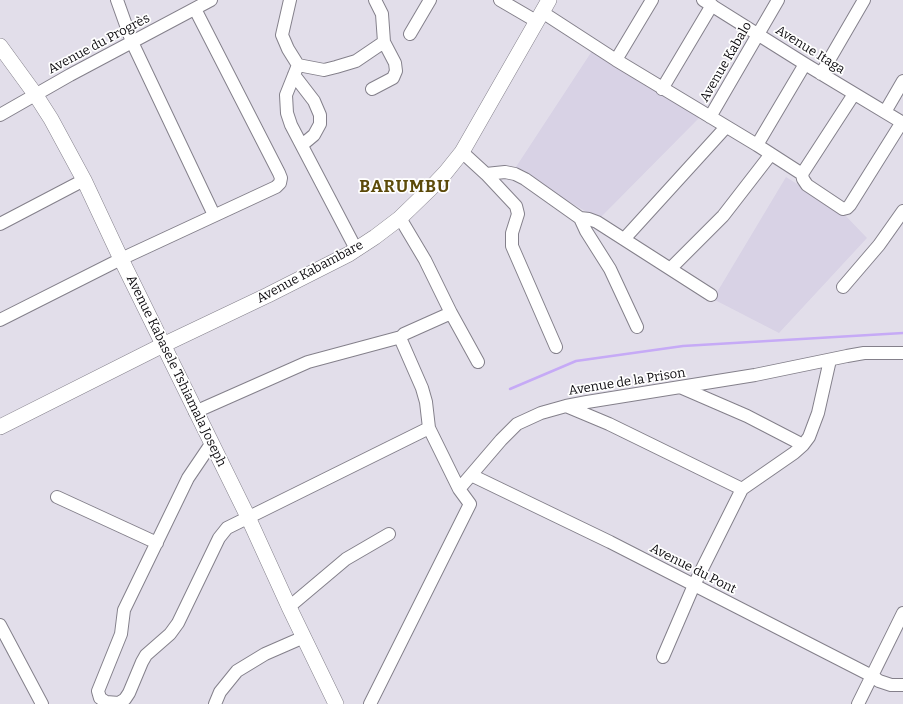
<!DOCTYPE html>
<html>
<head>
<meta charset="utf-8">
<style>
	body { margin:0 }
	canvas { display:block; background:#e2deea }
</style>
</head>
<body>
<canvas width="903" height="704"></canvas>
<script>
const ctx = document.querySelector('canvas').getContext('2d');
ctx.lineJoin = 'round';
function fill(path, color) { ctx.fillStyle = color; ctx.fill(path, 'evenodd'); }
const toPath = rows => new Path2D(rows.map(r => 'M' + r).join(''));
function trace(path, color, width, dash) { ctx.strokeStyle = color; ctx.lineWidth = width; ctx.lineCap = dash ? 'butt' : 'round'; ctx.setLineDash(dash || []); ctx.stroke(path); }
function write(font, color, halo, rows, align = 'center') {
  ctx.font = font + ' Bitter,serif'; ctx.lineWidth = 3.5; ctx.setLineDash([]); ctx.textBaseline = 'middle'; ctx.strokeStyle = halo; ctx.fillStyle = color; for (const [text, x, y, turn = 0] of rows) {
    ctx.save(); ctx.translate(x, y); ctx.rotate((+turn || 0) * Math.PI / 180); ctx.textAlign = isNaN(turn) ? turn : align; if (halo) ctx.strokeText(text, 0, 0); ctx.fillText(text, 0, 0); ctx.restore();
  }
}
const built = toPath([
	[592,51,700,117,599,219,514,170],
	[786,177,843,213,867,238,779,333,713,299]
]);
const stream = toPath([
	[510,389,576,361,683,346,903,333]
]);
const minor = toPath([
	[117,0,132,42,214,215],
	[290,0,282,35,288,49,298,65,324,70,336,67,356,61,384,42,395,63,396,71,393,78,372,89],
	[375,0,382,14,384,42],
	[500,0,536,21],
	[703,0,805,64,903,123],
	[542,12,616,60,757,145,802,174,803,179,807,185,843,209,847,208,850,205,902,122],
	[410,34,430,0],
	[616,60,652,0],
	[298,65,286,95,287,113,291,125,356,249],
	[821,74,864,0],
	[294,75,314,101,320,115,320,124,314,135,302,145],
	[662,89,712,5],
	[885,112,903,81],
	[0,115,70,75,211,0],
	[710,117,778,0],
	[757,145,805,64],
	[462,152,486,174,516,206,518,214,512,233,512,246,556,347],
	[486,174,505,172,515,174,525,179,580,218,586,231,610,269,637,327],
	[802,174,854,94],
	[400,218,425,260,451,313,478,362],
	[580,218,589,219,597,222,711,295],
	[0,224,84,180],
	[625,238,726,127],
	[671,268,723,216,771,154],
	[843,287,879,245,903,211],
	[0,320,121,259,276,187,280,183,281,178,279,173,195,9],
	[680,387,747,416,803,445],
	[566,406,609,424,742,489],
	[195,412,308,362,401,337,404,334,451,313],
	[211,444,188,478,124,610,121,634,98,691,100,698,106,702,119,703,125,699,129,693,142,662,146,655,170,634,178,623,219,538,227,528,429,428],
	[471,475,610,542,872,676,879,681,891,685,903,685],
	[459,489,501,440,517,424,541,413,566,406,587,402,755,375,847,356,864,353,903,353],
	[57,497,157,543],
	[289,607,346,559,389,534],
	[0,625,42,704],
	[663,657,694,585,742,489,794,453,803,445,809,437,818,413,830,360],
	[215,704,220,692,237,671,265,654,304,637],
	[370,704,470,504,459,489,429,428,426,402,422,388,401,340,401,337],
	[858,704,903,613]
]);
const major = toPath([
	[0,46,35,94,51,119,84,180,121,259,248,517,289,607,336,704],
	[0,427,163,345,268,295,349,254,375,237,400,218,430,189,446,172,462,152,549,0]
]);
const streetNames = [
	["Avenue du Progrès",99,44,-28],
	["Avenue Itaga",810,50,32],
	["Avenue Kabalo",726,62,-60],
	["Avenue Kabambare",310,272,-28],
	["Avenue Kabasele Tshiamala Joseph",176,371,64],
	["Avenue de la Prison",627,382,-9],
	["Avenue du Pont",693,569,27]
];
const districtNames = [
	["BARUMBU",405,187]
];
fill(built, '#d8d2e5');
trace(stream, '#c6aaf6', 2.5);
trace(minor, '#84808b', 14);
trace(major, '#84808b', 16);
trace(minor, '#fff', 12);
trace(major, '#fff', 15);
write('13px', '#0d0b0f', '#fff', streetNames);
ctx.letterSpacing = '1px';
write('bold 17px', '#5c4a0a', '#fff', districtNames);
ctx.letterSpacing = '0px';
</script>
</body>
</html>
